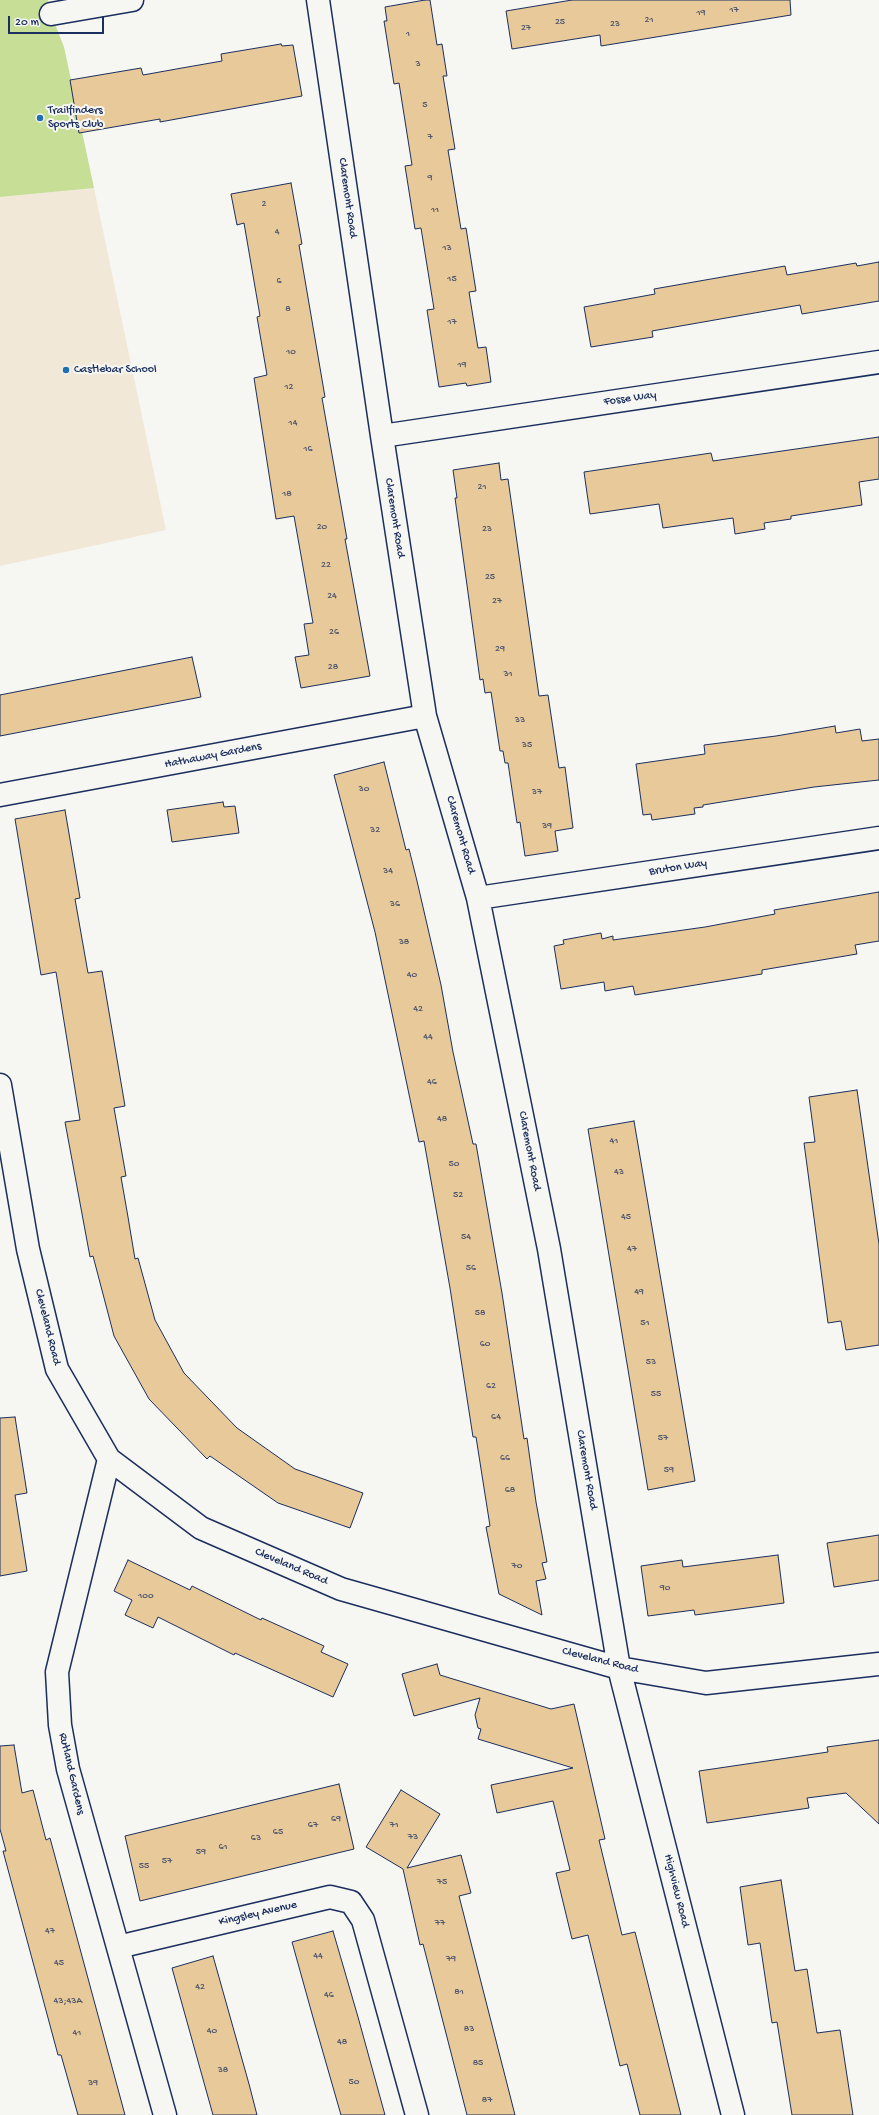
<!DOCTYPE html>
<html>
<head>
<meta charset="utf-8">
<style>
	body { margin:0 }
	#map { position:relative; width:879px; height:2115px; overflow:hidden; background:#f6f6f2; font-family:"Gochi Hand",sans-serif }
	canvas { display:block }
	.scale { position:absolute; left:8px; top:16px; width:96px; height:18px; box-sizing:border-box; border:2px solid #1b2f5e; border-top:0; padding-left:5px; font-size:12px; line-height:14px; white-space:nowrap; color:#1b2f5e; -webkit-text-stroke:3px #f6f6f2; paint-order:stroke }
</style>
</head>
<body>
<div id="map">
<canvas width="879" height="2115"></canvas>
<div class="scale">20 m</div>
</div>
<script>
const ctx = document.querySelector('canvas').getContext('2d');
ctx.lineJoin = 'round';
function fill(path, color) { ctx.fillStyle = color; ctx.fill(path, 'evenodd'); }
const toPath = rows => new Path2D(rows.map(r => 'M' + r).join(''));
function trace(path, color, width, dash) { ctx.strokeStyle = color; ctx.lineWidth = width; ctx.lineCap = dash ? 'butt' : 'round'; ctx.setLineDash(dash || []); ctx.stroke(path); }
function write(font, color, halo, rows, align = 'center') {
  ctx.font = font + ' "Gochi Hand",sans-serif'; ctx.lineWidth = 4; ctx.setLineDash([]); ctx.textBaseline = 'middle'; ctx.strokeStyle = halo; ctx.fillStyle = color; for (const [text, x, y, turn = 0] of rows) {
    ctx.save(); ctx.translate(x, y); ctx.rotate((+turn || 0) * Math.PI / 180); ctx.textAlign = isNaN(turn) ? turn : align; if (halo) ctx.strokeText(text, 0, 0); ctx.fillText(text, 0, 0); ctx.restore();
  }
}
const built = toPath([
	[94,188,166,530,0,566,0,197]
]);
const green = toPath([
	[0,0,48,0,51,14,64,47,94,188,0,197]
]);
const building = toPath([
	[425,0,430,0,437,45,442,44,447,76,443,76,455,149,448,150,461,229,466,228,476,291,469,292,478,348,486,347,491,382,467,386,466,383,439,387,427,310,434,309,421,228,415,229,405,166,412,165,399,83,394,84,384,21,387,21,385,7,425,0],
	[572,0,790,0,791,15,601,46,600,35,512,49,506,11,572,0],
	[281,44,282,46,293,45,302,96,160,122,160,119,79,133,70,80,141,68,143,75,182,68,222,61,221,54,281,44],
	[291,183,302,244,299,245,325,397,322,398,347,539,345,539,370,676,301,688,295,657,309,655,304,624,313,623,294,516,276,519,254,378,267,375,257,317,260,316,244,223,237,225,231,194,291,183],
	[879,262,879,301,802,314,800,305,652,331,653,337,591,347,584,307,655,294,654,289,785,266,787,275,856,263,857,266,879,262],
	[879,437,879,479,859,482,862,505,791,516,791,519,764,523,765,529,735,534,733,518,663,528,659,504,590,514,584,472,711,453,713,461,879,437],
	[499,463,501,480,508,479,539,696,548,695,559,768,565,767,573,828,555,831,558,851,525,856,520,822,517,823,508,763,505,763,503,751,500,751,491,692,485,693,483,679,480,680,455,498,457,498,453,470,499,463],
	[192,657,201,697,0,736,0,695,192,657],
	[835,726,836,733,860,729,862,741,879,739,879,780,814,787,703,805,703,807,694,808,695,814,652,820,651,814,643,815,636,764,705,754,704,745,776,736,835,726],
	[384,762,406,850,409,849,417,881,441,985,453,1052,473,1144,476,1144,502,1293,524,1439,527,1438,536,1502,547,1562,542,1563,546,1579,536,1581,542,1615,499,1594,486,1527,490,1526,476,1437,473,1437,450,1288,424,1141,419,1142,375,932,334,775,384,762],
	[223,802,224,807,235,806,239,833,172,842,167,810,223,802],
	[65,810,80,898,75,899,88,973,102,971,125,1106,114,1108,126,1176,121,1177,128,1217,135,1259,138,1258,155,1320,184,1373,237,1428,295,1469,363,1493,350,1528,278,1503,210,1456,207,1459,149,1399,114,1336,93,1256,90,1257,65,1122,80,1120,56,972,41,975,15,819,65,810],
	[879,892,879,941,855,945,857,954,762,970,762,974,635,995,633,986,605,991,604,982,561,989,554,946,564,944,563,940,601,933,602,939,613,936,613,940,705,927,775,914,774,910,879,892],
	[857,1090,879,1244,879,1345,846,1350,841,1321,828,1323,804,1143,815,1142,809,1097,857,1090],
	[634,1121,695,1481,648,1490,588,1129,634,1121],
	[15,1417,27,1493,15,1495,27,1571,0,1576,0,1418,15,1417],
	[879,1535,879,1580,834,1587,827,1543,879,1535],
	[778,1555,784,1603,695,1615,694,1610,648,1616,641,1566,682,1560,683,1567,778,1555],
	[128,1560,190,1590,192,1586,261,1620,262,1618,324,1646,321,1652,348,1664,333,1697,235,1653,234,1655,158,1617,153,1628,125,1615,132,1600,114,1591,128,1560],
	[437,1664,440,1675,551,1709,574,1704,605,1839,599,1840,622,1935,635,1932,681,2115,640,2115,627,2064,620,2066,588,1935,572,1939,556,1873,570,1870,553,1801,497,1813,491,1785,573,1768,478,1739,481,1729,478,1728,475,1715,480,1698,414,1716,402,1674,437,1664],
	[879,1740,879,1824,846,1793,807,1798,809,1808,707,1823,699,1771,828,1752,827,1747,879,1740],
	[14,1745,22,1793,33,1790,46,1840,50,1838,125,2115,78,2115,61,2055,58,2055,3,1851,6,1851,0,1829,0,1746,14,1745],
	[339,1784,354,1849,140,1901,125,1836,339,1784],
	[401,1790,440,1814,407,1868,461,1855,471,1893,459,1896,515,2115,467,2115,423,1944,420,1945,403,1869,366,1847,401,1790],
	[781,1880,795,1971,807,1969,817,2033,840,2030,853,2115,792,2115,777,2022,772,2023,760,1943,748,1945,740,1887,781,1880],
	[333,1931,358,2017,385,2115,341,2115,314,2021,292,1942,333,1931],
	[213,1956,249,2084,257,2115,213,2115,172,1968,213,1956]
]);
const minor = toPath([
	[318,0,382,436,425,716,478,898,549,1249,619,1668,733,2115],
	[51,14,132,0],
	[382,436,879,362],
	[0,795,425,716],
	[478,898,879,838],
	[0,1085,28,1249,57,1369,109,1459,201,1528,341,1589,619,1668,706,1683,879,1664],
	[109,1459,57,1672,60,1725,68,1769,165,2115],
	[118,1947,330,1897,351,1902,363,1920,417,2115]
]);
const markers = [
	[40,118,4,"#1f6fb2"],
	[66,370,4,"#1f6fb2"]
];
const numberNames = [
	["17",734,10],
	["19",701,13],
	["21",649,20],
	["25",560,22],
	["23",615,24],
	["27",526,28],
	["1",408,34],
	["3",418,64],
	["5",425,105],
	["7",430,137],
	["9",430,178],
	["2",264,204],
	["11",435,210],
	["4",277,232],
	["13",447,248],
	["15",452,279],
	["6",279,281],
	["8",288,309],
	["17",452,322],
	["10",291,352],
	["19",462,365],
	["12",289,387],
	["14",293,423],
	["16",308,449],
	["21",482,487],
	["18",287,494],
	["20",322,527],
	["23",487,529],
	["22",326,565],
	["25",490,577],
	["24",332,596],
	["27",497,601],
	["26",334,632],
	["29",500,649],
	["28",333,667],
	["31",508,674],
	["33",520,720],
	["35",527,745],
	["30",364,789],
	["37",537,792],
	["39",547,826],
	["32",375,830],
	["34",388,871],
	["36",395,904],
	["38",404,942],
	["40",412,975],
	["42",418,1009],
	["44",428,1037],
	["46",432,1082],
	["48",442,1119],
	["41",614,1141],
	["50",454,1164],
	["43",619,1172],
	["52",458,1195],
	["45",626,1217],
	["54",466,1237],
	["47",632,1249],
	["56",471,1268],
	["49",639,1292],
	["58",480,1313],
	["51",645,1323],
	["60",485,1344],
	["53",651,1362],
	["62",491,1386],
	["55",656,1394],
	["64",496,1417],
	["57",663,1438],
	["66",505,1458],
	["59",669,1470],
	["68",510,1490],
	["70",517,1566],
	["90",665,1588],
	["100",146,1596],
	["69",336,1819],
	["67",313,1825],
	["71",394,1825],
	["65",278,1832],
	["73",413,1837],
	["63",256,1838],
	["61",223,1847],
	["59",201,1852],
	["57",167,1861],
	["55",144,1866],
	["75",442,1882],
	["77",440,1923],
	["47",50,1931],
	["44",318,1956],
	["79",451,1959],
	["45",59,1963],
	["42",200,1987],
	["81",459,1992],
	["46",329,1995],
	["43;43A",68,2001],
	["83",469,2029],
	["40",212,2031],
	["41",77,2033],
	["48",342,2042],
	["85",478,2063],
	["38",223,2070],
	["50",354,2082],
	["39",93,2083],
	["87",487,2100]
];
const poiNames = [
	["Trailfinders",48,111],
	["Sports Club",48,125],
	["Castlebar School",74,370]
];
const streetNames = [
	["Claremont Road",347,198,82],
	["Fosse Way",630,399,-8],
	["Claremont Road",394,518,81],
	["Hathaway Gardens",213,756,-11],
	["Claremont Road",460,835,74],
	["Bruton Way",678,868,-9],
	["Claremont Road",529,1151,79],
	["Cleveland Road",47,1327,76],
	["Claremont Road",586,1470,80],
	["Cleveland Road",291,1567,23],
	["Cleveland Road",600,1661,14],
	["Rutland Gardens",71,1774,77],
	["Highview Road",676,1891,76],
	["Kingsley Avenue",258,1914,-13]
];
fill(built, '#f2e8d8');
fill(green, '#c6de95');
fill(building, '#e7c99a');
trace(building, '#1b2f5e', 1);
trace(minor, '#1b2f5e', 25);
trace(minor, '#f6f6f2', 22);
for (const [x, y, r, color] of markers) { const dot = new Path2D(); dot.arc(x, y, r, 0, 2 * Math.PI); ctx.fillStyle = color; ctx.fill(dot); trace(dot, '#f6f6f2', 1.5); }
write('10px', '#4e566d', null, numberNames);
write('12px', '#1b2f5e', '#f6f6f2', poiNames, 'left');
write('12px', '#1b2f5e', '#f6f6f2', streetNames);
</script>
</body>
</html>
